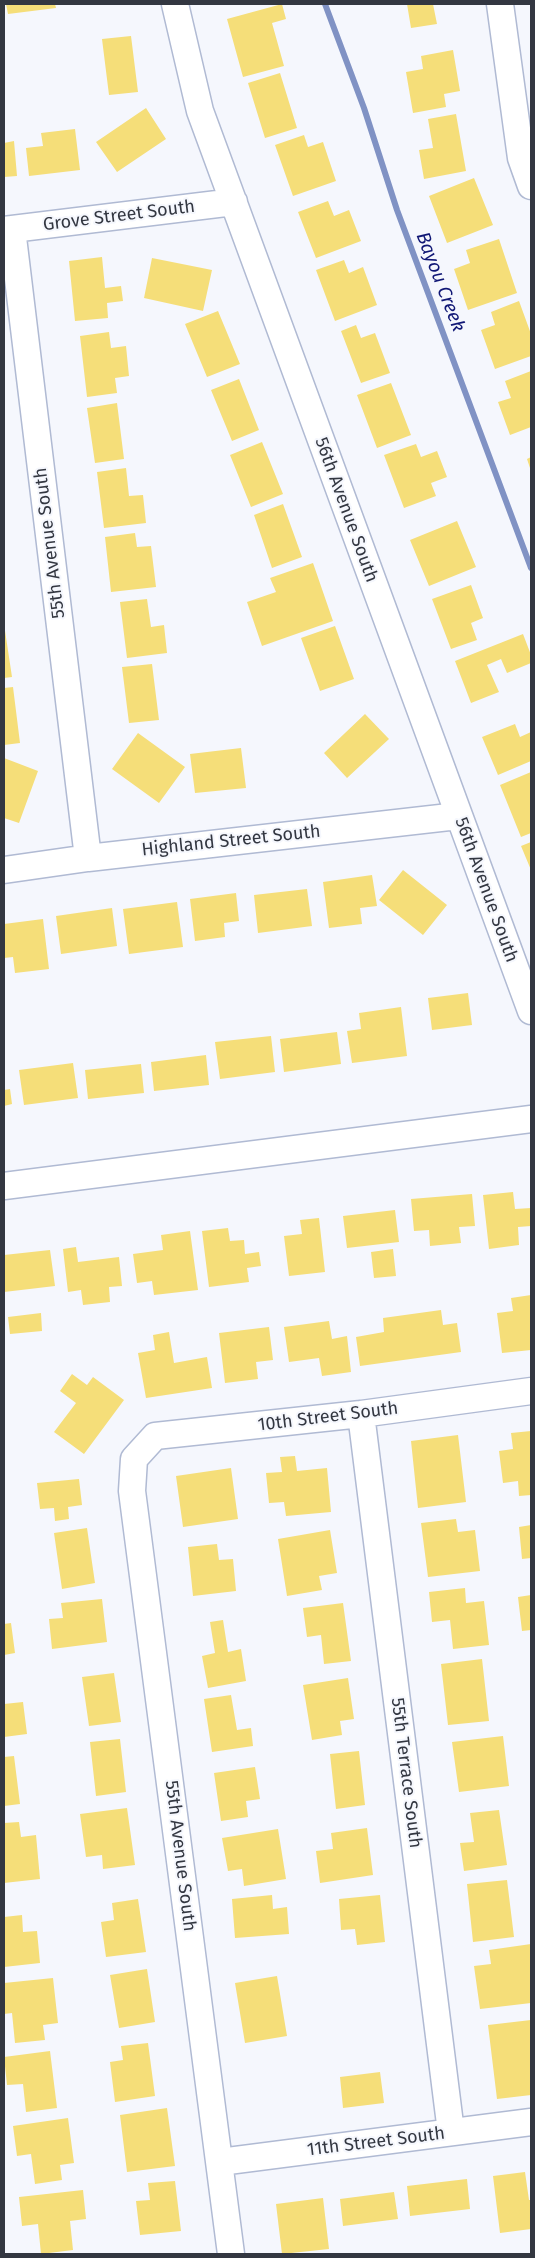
<!DOCTYPE html>
<html>
<head>
<meta charset="utf-8">
<style>
	body { margin:0 }
	#map { position:relative; width:535px; height:2258px; overflow:hidden; background:#f5f7fd; font-family:"Fira Sans",sans-serif }
	canvas { display:block }
	.frame { position:absolute; inset:0; border:5px solid #333741; pointer-events:none }
</style>
</head>
<body>
<div id="map">
<canvas width="535" height="2258"></canvas>
<div class="frame"></div>
</div>
<script>
const ctx = document.querySelector('canvas').getContext('2d');
ctx.lineJoin = 'round';
const toPath = rows => new Path2D(rows.map(r => 'M' + r).join(''));
function trace(path, color, width, dash) { ctx.strokeStyle = color; ctx.lineWidth = width; ctx.lineCap = dash ? 'butt' : 'round'; ctx.setLineDash(dash || []); ctx.stroke(path); }
function fill(path, color) { ctx.fillStyle = color; ctx.fill(path, 'evenodd'); }
function write(font, color, halo, rows, align = 'center') {
  ctx.font = font + ' "Fira Sans",sans-serif'; ctx.lineWidth = 4; ctx.setLineDash([]); ctx.textBaseline = 'middle'; ctx.strokeStyle = halo; ctx.fillStyle = color; for (const [text, x, y, turn = 0] of rows) {
    ctx.save(); ctx.translate(x, y); ctx.rotate((+turn || 0) * Math.PI / 180); ctx.textAlign = isNaN(turn) ? turn : align; if (halo) ctx.strokeText(text, 0, 0); ctx.fillText(text, 0, 0); ctx.restore();
  }
}
const stream = toPath([
	[325,4,364,108,397,210,531,568]
]);
const building = toPath([
	[6,4,55,4,56,8,8,14],
	[282,4,286,19,272,23,284,66,243,77,227,19],
	[407,4,433,4,437,24,411,28],
	[131,36,138,92,109,95,102,39],
	[453,50,460,91,444,94,446,107,413,113,406,72,423,69,421,56],
	[280,73,297,128,265,138,248,83],
	[146,108,166,139,117,172,96,142],
	[456,114,466,171,424,179,419,150,433,148,428,119],
	[75,129,80,170,29,176,26,148,43,146,41,133],
	[304,135,308,147,323,142,336,181,293,196,275,145],
	[14,141,17,176,4,177,4,143],
	[474,178,493,225,447,243,429,196],
	[328,201,334,216,349,210,361,241,316,258,298,212],
	[499,239,517,293,468,310,454,269,470,263,466,250],
	[102,257,105,288,121,286,123,301,107,303,108,318,75,321,69,261],
	[152,258,212,270,203,311,144,298],
	[344,260,349,273,363,267,377,305,335,321,316,270],
	[519,301,531,334,531,356,495,369,481,330,495,325,491,312],
	[218,311,240,364,207,377,185,324],
	[356,325,361,338,375,333,390,373,361,383,341,331],
	[109,332,111,348,126,346,129,376,115,378,117,393,87,397,80,336],
	[531,371,531,427,510,435,498,402,511,398,505,381],
	[239,379,259,430,232,441,211,390],
	[391,383,411,435,377,448,357,395],
	[117,403,124,459,95,463,87,408],
	[262,442,283,494,251,507,230,455],
	[416,444,421,457,437,451,447,477,431,483,436,496,404,508,384,455],
	[531,457,531,471,527,459],
	[126,468,129,496,143,495,146,523,104,528,97,472],
	[283,504,302,557,272,568,254,515],
	[457,521,476,567,429,586,410,540],
	[135,533,137,547,151,546,156,587,111,592,105,537],
	[313,563,333,621,262,646,247,602,276,592,270,578],
	[471,585,483,618,471,623,477,640,451,649,432,599],
	[147,599,151,627,164,625,167,653,127,658,120,602],
	[4,624,12,677,4,678],
	[335,626,354,679,320,691,301,638],
	[523,634,531,655,531,663,507,673,501,659,487,665,499,692,471,703,455,661],
	[152,664,159,720,129,723,122,667],
	[13,687,20,743,4,745,4,688],
	[365,714,389,739,347,778,324,753],
	[515,724,520,737,531,732,531,761,498,775,482,737],
	[138,733,185,767,159,803,112,769],
	[241,748,246,788,195,793,190,754],
	[4,758,38,771,19,823,4,818],
	[531,772,531,833,521,837,500,785],
	[531,842,531,870,521,846],
	[403,870,447,905,423,935,379,900],
	[372,875,377,906,360,908,362,924,329,928,323,882],
	[307,889,312,926,258,933,254,895],
	[236,893,239,921,224,923,225,937,195,941,190,899],
	[177,902,183,947,129,954,123,909],
	[112,908,117,946,61,954,56,916],
	[43,919,49,969,15,973,13,957,4,958,4,924],
	[468,993,472,1025,432,1030,428,998],
	[401,1007,407,1056,352,1063,347,1031,361,1029,359,1013],
	[337,1032,341,1064,284,1072,280,1039],
	[271,1036,275,1072,220,1079,215,1042],
	[206,1055,209,1085,154,1091,151,1062],
	[73,1063,78,1098,24,1105,19,1070],
	[141,1064,144,1093,88,1099,85,1070],
	[10,1089,12,1104,4,1106,4,1090],
	[513,1192,515,1209,531,1208,531,1226,518,1227,519,1245,489,1249,483,1195],
	[472,1194,475,1226,459,1227,461,1243,430,1246,429,1230,414,1231,411,1199],
	[395,1210,399,1242,347,1248,343,1216],
	[319,1218,325,1272,289,1276,284,1236,302,1234,300,1220],
	[228,1228,230,1241,244,1240,245,1254,259,1252,261,1266,247,1268,249,1282,209,1287,202,1231],
	[190,1231,198,1290,154,1295,152,1281,137,1283,133,1254,163,1250,161,1235],
	[76,1247,78,1262,119,1257,122,1286,109,1287,110,1302,83,1305,81,1290,68,1292,63,1249],
	[393,1249,396,1276,374,1278,371,1252],
	[50,1250,55,1286,4,1292,4,1255],
	[531,1295,531,1350,502,1353,497,1313,513,1311,511,1298],
	[441,1310,443,1325,457,1323,461,1352,360,1366,356,1337,384,1332,383,1318],
	[41,1313,42,1331,10,1334,8,1317],
	[329,1321,332,1339,347,1336,351,1372,322,1376,319,1358,289,1362,284,1327],
	[269,1327,273,1360,256,1362,258,1379,225,1383,219,1333],
	[169,1332,174,1363,207,1357,212,1388,146,1398,138,1353,155,1350,153,1335],
	[72,1374,87,1385,93,1377,124,1400,84,1454,54,1432,76,1403,60,1391],
	[531,1431,531,1495,519,1496,518,1481,503,1483,499,1451,513,1449,511,1433],
	[458,1435,466,1502,418,1508,411,1441],
	[295,1456,297,1471,327,1468,331,1512,286,1516,284,1502,269,1503,266,1473,282,1472,280,1457],
	[231,1468,238,1519,183,1527,176,1476],
	[79,1479,82,1505,68,1507,69,1519,55,1521,54,1508,40,1509,37,1483],
	[456,1519,458,1532,475,1530,480,1571,428,1577,421,1523],
	[531,1525,531,1558,522,1559,519,1527],
	[87,1528,95,1583,62,1589,54,1533],
	[330,1530,337,1573,319,1576,322,1590,287,1596,278,1539],
	[217,1544,219,1560,233,1559,236,1591,193,1596,188,1547],
	[465,1588,466,1603,484,1601,489,1645,453,1649,450,1620,432,1622,429,1592],
	[531,1595,531,1630,522,1631,518,1597],
	[102,1599,107,1642,52,1649,49,1619,63,1618,61,1603],
	[343,1603,351,1661,324,1664,321,1635,307,1637,303,1608],
	[223,1620,228,1652,241,1649,246,1681,208,1688,202,1656,215,1653,210,1622],
	[11,1623,15,1653,4,1655,4,1624],
	[482,1659,489,1721,448,1725,441,1664],
	[114,1673,121,1722,89,1726,82,1677],
	[348,1678,354,1719,340,1721,342,1735,312,1740,303,1685],
	[231,1695,237,1730,251,1728,253,1746,212,1752,204,1699],
	[23,1702,27,1734,4,1737,4,1704],
	[503,1736,509,1786,459,1792,452,1742],
	[120,1739,126,1792,96,1796,90,1742],
	[359,1751,365,1805,336,1809,330,1754],
	[14,1756,20,1804,4,1806,4,1757],
	[255,1767,260,1799,246,1801,248,1817,221,1821,214,1773],
	[127,1808,135,1865,103,1869,102,1855,86,1857,80,1814],
	[499,1810,507,1865,464,1871,460,1843,474,1842,470,1813],
	[19,1822,21,1837,36,1835,40,1879,4,1883,4,1823],
	[367,1828,373,1875,320,1883,316,1851,333,1849,331,1833],
	[278,1829,286,1879,244,1886,242,1869,228,1871,222,1838],
	[507,1880,514,1937,473,1942,467,1884],
	[272,1895,273,1909,287,1907,289,1934,235,1938,232,1899],
	[380,1895,385,1942,357,1945,355,1929,341,1930,339,1899],
	[138,1899,146,1952,106,1957,101,1922,114,1920,112,1903],
	[22,1915,23,1932,37,1931,40,1963,4,1967,4,1917],
	[531,1944,531,1988,530,1988,531,2003,480,2009,474,1966,491,1964,489,1950],
	[147,1969,155,2022,119,2028,110,1975],
	[277,1976,287,2036,245,2043,235,1983],
	[53,1978,58,2023,43,2025,45,2040,15,2043,12,2013,4,2014,4,1983],
	[531,2020,531,2095,497,2099,488,2025],
	[148,2043,155,2096,115,2102,110,2062,123,2060,121,2046],
	[50,2051,57,2108,26,2112,23,2084,7,2085,4,2057],
	[380,2072,384,2103,343,2108,340,2077],
	[167,2108,175,2166,127,2172,120,2115],
	[68,2118,74,2163,60,2165,62,2180,35,2184,31,2154,17,2156,13,2126],
	[525,2172,529,2200,531,2200,531,2229,500,2233,493,2176],
	[467,2179,470,2209,410,2216,407,2186],
	[175,2181,181,2231,140,2235,136,2201,150,2200,148,2183],
	[83,2190,86,2219,70,2221,73,2250,41,2254,38,2224,22,2226,19,2197],
	[394,2192,398,2219,343,2226,340,2199],
	[323,2198,329,2249,282,2254,276,2204]
]);
const minor = toPath([
	[175,4,200,111,531,1011],
	[500,4,521,158,531,186],
	[12,229,88,858],
	[4,230,234,202],
	[4,870,88,858,458,816],
	[4,1186,531,1119],
	[361,1414,451,2132],
	[220,2162,531,2122],
	[231,2254,132,1491,134,1459,155,1436,361,1414,531,1391]
]);
const streetNames = [
	["Grove Street South",119,216,-7],
	["56th Avenue South",346,510,70],
	["55th Avenue South",50,543,-97],
	["Highland Street South",231,841,-6],
	["56th Avenue South",486,890,70],
	["10th Street South",328,1417,-7],
	["55th Terrace South",406,1773,83],
	["55th Avenue South",180,1856,83],
	["11th Street South",376,2142,-7]
];
const waterNames = [
	["Bayou Creek",440,282,69]
];
trace(stream, '#8092c4', 6);
fill(building, '#f5de79');
trace(minor, '#b0bad3', 29);
trace(minor, '#fff', 26);
write('18px', '#333741', '#f5f7fd', streetNames);
write('italic 19px', '#101775', '#f5f7fd', waterNames);
</script>
</body>
</html>
